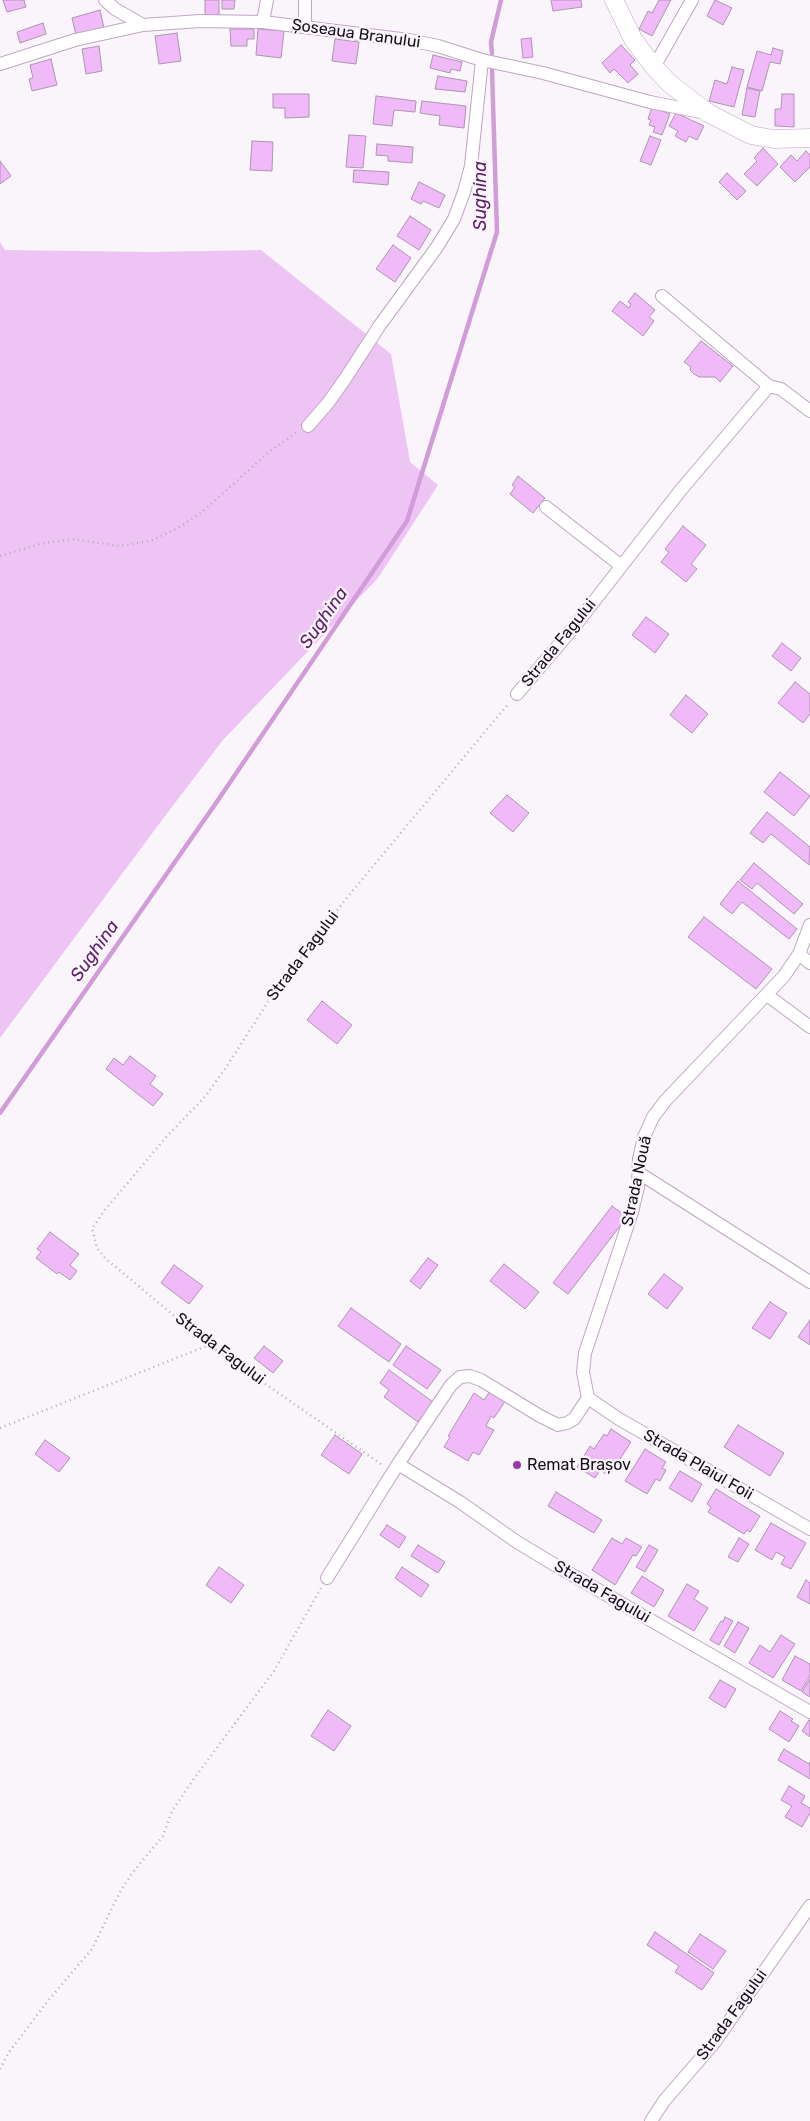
<!DOCTYPE html>
<html>
<head>
<meta charset="utf-8">
<style>
	body { margin:0 }
	canvas { display:block; background:#faf5fb }
</style>
</head>
<body>
<canvas width="810" height="2121"></canvas>
<script>
const ctx = document.querySelector('canvas').getContext('2d');
ctx.lineJoin = 'round';
function fill(path, color) { ctx.fillStyle = color; ctx.fill(path, 'evenodd'); }
const toPath = rows => new Path2D(rows.map(r => 'M' + r).join(''));
function trace(path, color, width, dash) { ctx.strokeStyle = color; ctx.lineWidth = width; ctx.lineCap = dash ? 'butt' : 'round'; ctx.setLineDash(dash || []); ctx.stroke(path); }
function write(font, color, halo, rows, align = 'center') {
  ctx.font = font + ' Rubik,sans-serif'; ctx.lineWidth = 4.5; ctx.setLineDash([]); ctx.textBaseline = 'middle'; ctx.strokeStyle = halo; ctx.fillStyle = color; for (const [text, x, y, turn = 0] of rows) {
    ctx.save(); ctx.translate(x, y); ctx.rotate((+turn || 0) * Math.PI / 180); ctx.textAlign = isNaN(turn) ? turn : align; if (halo) ctx.strokeText(text, 0, 0); ctx.fillText(text, 0, 0); ctx.restore();
  }
}
const green = toPath([
	[0,242,5,250,150,252,261,250,391,354,410,462,438,485,378,578,223,740,165,816,0,1038]
]);
const stream = toPath([
	[492,53,491,42,501,0],
	[0,1113,216,803,407,521,497,232,492,70]
]);
const building = toPath([
	[3,0,24,0,26,7,7,12,3,0],
	[205,0,219,0,219,15,205,15,205,0],
	[222,0,235,0,234,9,222,9,222,0],
	[551,0,581,0,582,7,553,11,551,0],
	[659,0,671,0,652,36,639,29,648,11,652,13,659,0],
	[715,0,732,8,723,25,707,16,715,0],
	[100,10,104,28,76,35,72,18,100,10],
	[43,23,46,34,20,43,17,32,43,23],
	[230,29,254,29,254,39,247,39,247,46,231,46,230,29],
	[258,29,284,31,281,58,256,55,258,29],
	[177,33,181,61,159,64,155,36,177,33],
	[531,38,533,57,523,58,521,39,531,38],
	[335,39,359,42,356,64,332,61,335,39],
	[621,45,635,60,630,65,638,74,628,83,614,69,610,73,602,63,621,45],
	[99,46,102,71,86,74,82,49,99,46],
	[773,48,783,51,780,64,770,62,762,91,747,87,757,51,771,55,773,48],
	[433,55,462,62,460,71,451,69,450,73,430,68,433,55],
	[51,59,57,85,32,91,29,79,33,78,30,65,51,59],
	[732,67,744,70,734,107,709,101,715,80,727,84,732,67],
	[438,76,467,81,465,92,435,89,438,76],
	[747,88,760,91,755,117,742,115,747,88],
	[273,94,309,94,309,117,285,118,285,108,273,108,273,94],
	[782,94,794,94,794,127,775,126,775,109,781,109,782,94],
	[376,96,416,101,415,112,394,110,392,126,373,124,376,96],
	[422,101,466,106,464,128,439,125,440,116,420,113,422,101],
	[652,107,670,114,662,135,653,132,655,127,649,125,651,120,648,119,652,107],
	[676,113,704,126,697,140,689,136,686,142,675,136,678,131,669,126,676,113],
	[349,135,366,136,363,168,346,167,349,135],
	[650,136,661,140,651,165,640,161,650,136],
	[252,141,273,142,272,171,250,170,252,141],
	[377,144,413,147,412,163,388,161,388,156,376,155,377,144],
	[763,148,778,164,757,186,744,174,757,161,754,158,763,148],
	[806,151,810,155,810,167,795,182,780,167,791,155,797,161,806,151],
	[0,161,11,176,0,184,0,161],
	[354,170,389,172,388,185,353,182,354,170],
	[727,173,746,191,737,200,719,182,727,173],
	[419,182,445,195,439,208,423,201,421,204,411,199,419,182],
	[410,216,431,230,419,250,397,236,410,216],
	[393,245,411,258,395,282,376,269,393,245],
	[635,293,655,310,649,317,654,321,643,336,612,311,620,301,629,308,631,304,628,302,635,293],
	[701,341,733,366,720,382,715,377,699,377,694,374,690,370,691,367,684,362,701,341],
	[518,476,545,498,533,513,510,494,515,487,512,485,518,476],
	[683,526,706,545,691,564,697,569,686,582,661,562,669,552,665,549,683,526],
	[646,617,669,634,655,653,632,635,646,617],
	[782,643,801,658,791,671,772,656,782,643],
	[795,682,810,694,810,714,803,723,778,703,795,682],
	[686,695,708,714,692,733,670,715,686,695],
	[780,772,810,796,794,816,764,792,780,772],
	[507,795,529,813,513,832,490,813,507,795],
	[767,812,810,847,809,865,771,834,763,843,750,833,767,812],
	[754,863,803,904,794,914,757,883,752,889,740,880,754,863],
	[738,881,797,929,789,939,742,902,732,914,720,904,738,881],
	[704,917,772,969,756,989,688,937,704,917],
	[322,1001,352,1025,337,1044,307,1020,322,1001],
	[130,1056,156,1076,150,1084,163,1094,153,1106,106,1069,114,1058,123,1065,130,1056],
	[612,1206,627,1217,568,1294,553,1283,612,1206],
	[50,1232,79,1254,70,1265,77,1271,70,1280,59,1272,57,1274,36,1258,41,1252,37,1249,50,1232],
	[428,1258,438,1265,420,1289,410,1281,428,1258],
	[504,1264,539,1292,525,1309,490,1281,504,1264],
	[174,1265,203,1286,189,1304,161,1283,174,1265],
	[664,1274,683,1288,667,1309,648,1294,664,1274],
	[770,1302,787,1313,770,1339,752,1328,770,1302],
	[351,1308,401,1344,389,1362,338,1326,351,1308],
	[810,1320,810,1345,798,1337,810,1320],
	[264,1346,283,1361,273,1373,254,1358,264,1346],
	[406,1346,441,1370,427,1389,393,1365,406,1346],
	[389,1370,433,1402,418,1422,384,1397,389,1390,380,1383,389,1370],
	[490,1391,506,1400,494,1418,491,1416,486,1426,494,1430,479,1455,473,1452,468,1461,444,1447,450,1437,448,1436,474,1393,484,1400,490,1391],
	[738,1425,784,1453,770,1476,724,1447,738,1425],
	[611,1429,631,1442,609,1476,600,1470,595,1478,577,1467,590,1446,594,1449,604,1434,607,1436,611,1429],
	[335,1435,362,1454,349,1474,321,1455,335,1435],
	[45,1440,70,1458,59,1472,35,1454,45,1440],
	[645,1449,666,1462,662,1468,666,1470,660,1481,656,1479,647,1494,625,1481,645,1449],
	[680,1471,702,1484,692,1502,669,1488,680,1471],
	[716,1489,760,1516,750,1532,747,1530,744,1534,708,1512,711,1507,707,1504,716,1489],
	[556,1492,602,1520,594,1533,548,1506,556,1492],
	[771,1523,806,1543,791,1569,781,1564,785,1557,776,1552,772,1560,755,1550,771,1523],
	[387,1525,406,1537,399,1548,380,1535,387,1525],
	[612,1538,622,1544,626,1538,642,1547,636,1556,633,1555,615,1585,592,1570,612,1538],
	[739,1538,749,1544,738,1562,728,1557,739,1538],
	[418,1545,445,1562,438,1573,411,1556,418,1545],
	[649,1545,658,1550,645,1572,636,1567,649,1545],
	[219,1567,244,1585,231,1603,206,1585,219,1567],
	[402,1567,429,1585,421,1597,395,1578,402,1567],
	[642,1576,664,1590,654,1607,631,1593,642,1576],
	[806,1580,810,1583,810,1604,797,1597,806,1580],
	[687,1584,699,1591,694,1599,708,1608,694,1631,668,1616,687,1584],
	[725,1617,733,1621,719,1645,710,1640,721,1621,723,1622,725,1617],
	[738,1622,749,1628,735,1653,724,1646,738,1622],
	[781,1635,795,1644,773,1678,749,1663,760,1645,770,1652,781,1635],
	[795,1656,810,1664,810,1676,801,1691,782,1680,795,1656],
	[810,1679,810,1697,802,1692,810,1679],
	[720,1680,736,1689,725,1708,709,1698,720,1680],
	[328,1710,351,1726,334,1751,311,1736,328,1710],
	[780,1711,793,1719,791,1721,799,1726,789,1742,769,1729,780,1711],
	[809,1720,810,1721,810,1737,802,1731,809,1720],
	[784,1749,809,1764,810,1762,810,1779,778,1760,784,1749],
	[789,1786,805,1796,801,1803,810,1808,810,1813,802,1827,785,1817,792,1806,781,1800,789,1786],
	[655,1932,714,1973,702,1990,675,1972,679,1966,647,1945,655,1932],
	[700,1934,726,1951,713,1969,688,1952,700,1934]
]);
const path = toPath([
	[0,556,40,544,72,539,120,546,150,541,178,528,201,513,270,451,296,433],
	[0,1428,209,1345],
	[381,1464,209,1345,105,1258,97,1248,92,1229,104,1211,168,1135,204,1098,227,1066,273,994,345,900,509,703],
	[0,2069,9,2052,47,2002,92,1949,121,1890,133,1872,163,1836,172,1811,193,1780,274,1671,321,1588]
]);
const street = toPath([
	[105,0,115,9,143,25],
	[305,0,305,27],
	[263,22,267,0],
	[0,64,75,40,143,25,200,21,263,22,409,40,438,46,482,60,543,73,650,102,706,113],
	[654,67,692,0],
	[662,296,769,386,781,389,810,411],
	[308,426,328,403,345,379,380,325,437,247,454,219,464,192,471,166,482,60],
	[546,507,620,565],
	[517,694,574,627,680,491,769,386],
	[799,954,810,963],
	[767,995,810,1027],
	[639,1173,810,1282],
	[588,1398,583,1372,585,1353,632,1212,638,1187,639,1159,644,1137,653,1117,666,1100,784,976,799,954,810,925],
	[588,1398,619,1419,810,1529],
	[398,1464,460,1502,517,1542,555,1565,810,1712],
	[327,1578,398,1464,451,1385,460,1377,470,1376,481,1380,540,1416,558,1425,567,1423,574,1419,588,1398],
	[651,2121,664,2101,714,2043,810,1906]
]);
const secondary = toPath([
	[614,0,633,39,654,67,669,83,708,113,751,135,773,139,810,138]
]);
const markers = [
	[517,1465,5,"#973ba6"]
];
const streetNames = [
	["Șoseaua Branului",356,34,8],
	["Strada Fagului",559,643,-51],
	["Strada Fagului",303,956,-53],
	["Strada Nouă",637,1181,-78],
	["Strada Fagului",220,1349,37],
	["Strada Plaiul Foii",698,1465,30],
	["Strada Fagului",602,1592,30],
	["Strada Fagului",732,2015,-54]
];
const poiNames = [
	["Remat Brașov",527,1465]
];
const waterNames = [
	["Sughina",481,196,-90],
	["Sughina",324,618,-55],
	["Sughina",95,951,-55]
];
fill(green, '#edc4f3');
trace(stream, '#d19cd9', 4.5);
fill(building, '#f0b9f8');
trace(building, '#ae95b1', 1);
trace(street, '#bfa6c2', 14);
trace(secondary, '#bfa6c2', 19);
trace(path, '#b4aeb5', 2.5, [1, 4]);
trace(street, '#fff', 12);
trace(secondary, '#fff', 18);
for (const [x, y, r, color] of markers) { const dot = new Path2D(); dot.arc(x, y, r, 0, 2 * Math.PI); ctx.fillStyle = color; ctx.fill(dot); trace(dot, '#faf5fb', 2); }
write('16px', '#160e18', '#faf5fb', streetNames);
write('16px', '#160e18', '#faf5fb', poiNames, 'left');
write('italic 18px', '#5f2069', '#faf5fb', waterNames);
</script>
</body>
</html>
